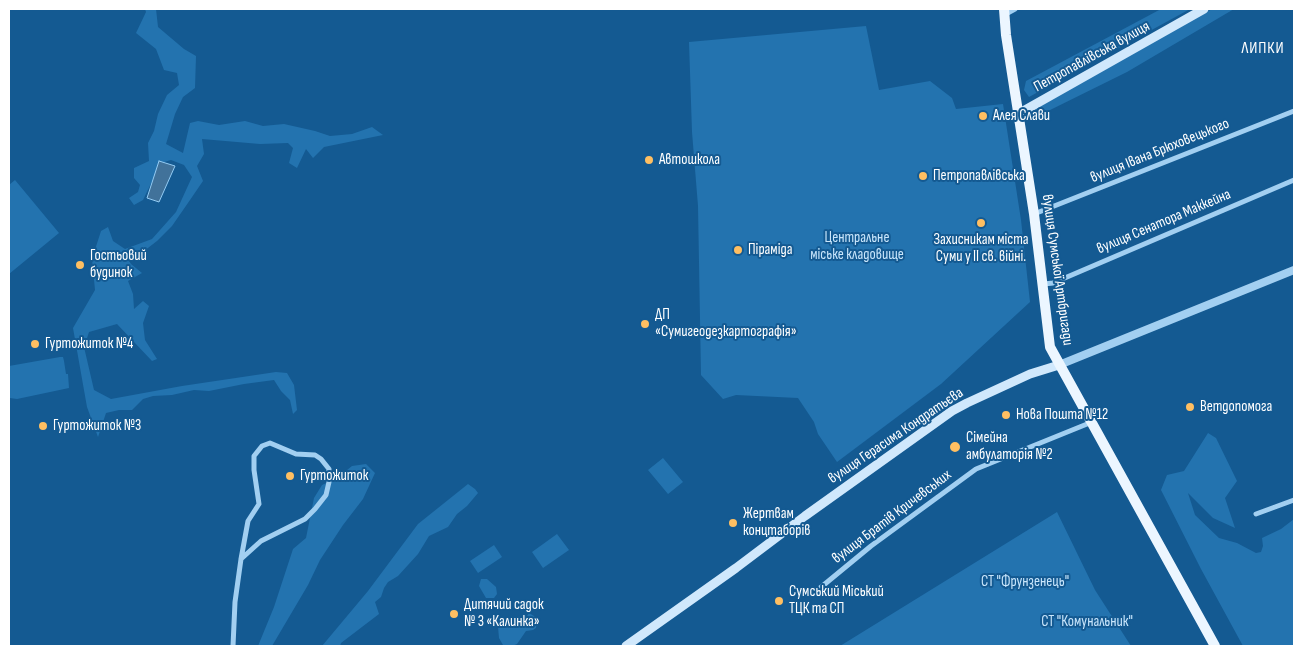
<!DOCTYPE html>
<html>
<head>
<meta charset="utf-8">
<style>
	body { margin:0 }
	#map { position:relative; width:1303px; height:655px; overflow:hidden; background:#145a92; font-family:"Sofia Sans Condensed",sans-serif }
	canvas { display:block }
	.frame { position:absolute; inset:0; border:10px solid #fff; pointer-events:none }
</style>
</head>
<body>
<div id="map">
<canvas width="1303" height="655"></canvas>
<div class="frame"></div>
</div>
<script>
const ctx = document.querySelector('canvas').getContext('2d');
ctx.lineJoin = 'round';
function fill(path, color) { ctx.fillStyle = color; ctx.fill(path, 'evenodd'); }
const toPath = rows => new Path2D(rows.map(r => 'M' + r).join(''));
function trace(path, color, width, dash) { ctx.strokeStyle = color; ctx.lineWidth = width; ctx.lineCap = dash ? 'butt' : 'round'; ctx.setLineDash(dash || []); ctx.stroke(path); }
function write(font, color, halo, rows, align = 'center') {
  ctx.font = font + ' "Sofia Sans Condensed",sans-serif'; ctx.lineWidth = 4; ctx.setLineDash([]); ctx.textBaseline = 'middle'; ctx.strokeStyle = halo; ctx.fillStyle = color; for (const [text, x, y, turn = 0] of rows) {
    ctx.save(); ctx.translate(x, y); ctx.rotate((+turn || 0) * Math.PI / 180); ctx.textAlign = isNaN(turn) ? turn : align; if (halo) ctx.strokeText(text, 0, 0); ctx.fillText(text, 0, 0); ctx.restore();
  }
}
const green = toPath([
	[145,9,156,9,158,27,184,49,196,56,195,88,183,97,175,114,166,144,183,153,190,123,198,121,219,125,245,121,263,126,284,124,315,131,330,136,352,134,372,127,383,135,324,147,313,158,306,149,297,168,289,163,293,148,288,143,260,144,202,139,204,154,197,166,203,181,190,200,172,226,157,241,144,251,134,251,125,254,131,264,142,273,128,281,133,294,134,309,143,301,149,306,143,323,145,340,157,359,152,361,117,324,89,332,84,347,94,390,111,399,182,386,276,372,287,373,294,385,297,410,293,414,290,400,281,391,274,380,244,384,209,391,194,390,172,395,153,396,143,399,132,410,119,410,106,413,98,437,87,407,73,328,95,290,92,259,101,231,108,227,113,241,125,249,152,239,176,212,192,177,184,165,171,160,161,163,143,200,134,205,129,198,138,192,140,185,134,178,134,168,149,161,148,143,154,131,158,114,167,95,179,85,177,73,164,70,156,49,136,33,146,12],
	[1161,9,1190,9,1029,97,1024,90,1026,81],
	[1212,9,1234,9,1127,72,1042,114,1038,113,1036,110,1036,106],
	[866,26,879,90,930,81,952,98,956,109,1003,104,1021,220,1030,302,941,384,837,462,818,434,814,422,798,398,736,395,723,399,701,375,698,206,692,132,689,42],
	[15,180,59,233,9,274,9,185],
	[60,357,63,357,64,361,66,374,68,374,69,388,17,399,10,398,9,392,9,366],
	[1208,433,1216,438,1237,481,1225,498,1235,528,1213,518,1188,493,1195,515,1219,538,1237,543,1256,553,1261,552,1263,546,1262,538,1281,529,1294,519,1294,646,1243,646,1201,569,1161,490,1167,475,1184,471],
	[663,458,683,482,668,494,648,470],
	[366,464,375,473,363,499,343,525,320,560,308,585,272,646,258,646,274,607,293,549,306,538,314,498,322,485,337,478,352,466],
	[468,484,475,489,478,493,467,506,457,514,448,527,429,536,418,554,398,576,388,582,384,588,381,597,375,602,379,614,341,643,340,646,322,646,368,591,418,524],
	[1057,512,1095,590,1131,646,840,646],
	[557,534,569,550,543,568,532,552],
	[494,545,502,557,478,573,470,561],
	[481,579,487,579,496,587,497,594,494,598,486,598,479,586],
	[529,613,534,616,537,621,536,628,533,630,526,631,517,644,512,646,503,645,499,638,498,627,507,623,520,622,525,619]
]);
const water = toPath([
	[159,161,175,166,159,202,147,198,159,161]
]);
const minor = toPath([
	[1004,15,1015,9],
	[1034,214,1294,111],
	[1044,284,1053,283,1294,180],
	[1256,514,1294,500],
	[820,588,871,546,976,469,1092,422],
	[233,646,235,602,241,559,248,521,259,504,254,470,254,456,262,446,270,443,296,454,315,455,321,459,329,469,329,482,326,495,315,509,305,519,261,541,241,559]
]);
const tertiary = toPath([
	[1059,365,1294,270]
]);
const secondary = toPath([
	[1018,114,1204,9],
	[626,646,736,568,805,516,952,411,967,403,1030,374,1059,365]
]);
const primary = toPath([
	[1004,9,1006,35,1034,214,1050,347,1215,646]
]);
const markers = [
	[983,116,5,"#ffbf62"],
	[649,160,5,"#ffbf62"],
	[923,176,5,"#ffbf62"],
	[981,223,5,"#ffbf62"],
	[738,250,5,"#ffbf62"],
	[80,265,5,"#ffbf62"],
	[645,324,5,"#ffbf62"],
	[35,344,5,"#ffbf62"],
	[1190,407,5,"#ffbf62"],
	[1006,415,5,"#ffbf62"],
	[43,426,5,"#ffbf62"],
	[955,447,6,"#ffbf62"],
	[290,476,5,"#ffbf62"],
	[733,523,5,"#ffbf62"],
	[779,601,5,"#ffbf62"],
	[454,614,5,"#ffbf62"]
];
const streetNames = [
	["Петропавлівська вулиця",1092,57,-29],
	["вулиця Івана Брюховецького",1160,151,-22],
	["вулиця Сенатора Маккейна",1164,222,-23],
	["вулиця Сумської Артбригади",1057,270,82],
	["вулиця Герасима Кондратьєва",896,436,-34],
	["вулиця Братів Кричевських",892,517,-37]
];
const poiNames = [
	["Алея Слави",993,116],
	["Автошкола",659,160],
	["Петропавлівська",933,176],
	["Захисникам міста",981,240,"center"],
	["Суми у ІІ св. війні.",981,257,"center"],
	["Піраміда",748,250],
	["Гостьовий",90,256],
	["будинок",90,273],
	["ДП",655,315],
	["«Сумигеодезкартографія»",655,332],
	["Гуртожиток №4",45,344],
	["Ветдопомога",1200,407],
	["Нова Пошта №12",1016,415],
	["Гуртожиток №3",53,426],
	["Сімейна",966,438],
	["амбулаторія №2",966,455],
	["Гуртожиток",300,476],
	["Жертвам",743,514],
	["концтаборів",743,531],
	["Сумський Міський",789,592],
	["ТЦК та СП",789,609],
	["Дитячий садок",464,605],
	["№ 3 «Калинка»",464,622]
];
const parkNames = [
	["Центральне",857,238],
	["міське кладовище",857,255],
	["СТ \"Фрунзенець\"",1025,582],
	["СТ \"Комунальник\"",1087,622]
];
const neighbourhoodNames = [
	["ЛИПКИ",1263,49]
];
fill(green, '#2373af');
fill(water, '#41729a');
trace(water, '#94ccf4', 1);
trace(minor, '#a2cff1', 5);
trace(tertiary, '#a2cff1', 8);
trace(secondary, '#d0e8fc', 9);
trace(primary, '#ecf6ff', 10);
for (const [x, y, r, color] of markers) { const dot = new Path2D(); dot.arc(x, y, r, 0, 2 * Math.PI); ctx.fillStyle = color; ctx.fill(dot); trace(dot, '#145a92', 2); }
write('15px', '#fff', '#145a92', streetNames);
write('15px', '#fff', '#145a92', poiNames, 'left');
write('15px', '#c9e6fc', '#145a92', parkNames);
ctx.letterSpacing = '1px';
write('16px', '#fff', '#145a92', neighbourhoodNames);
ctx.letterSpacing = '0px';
</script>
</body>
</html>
